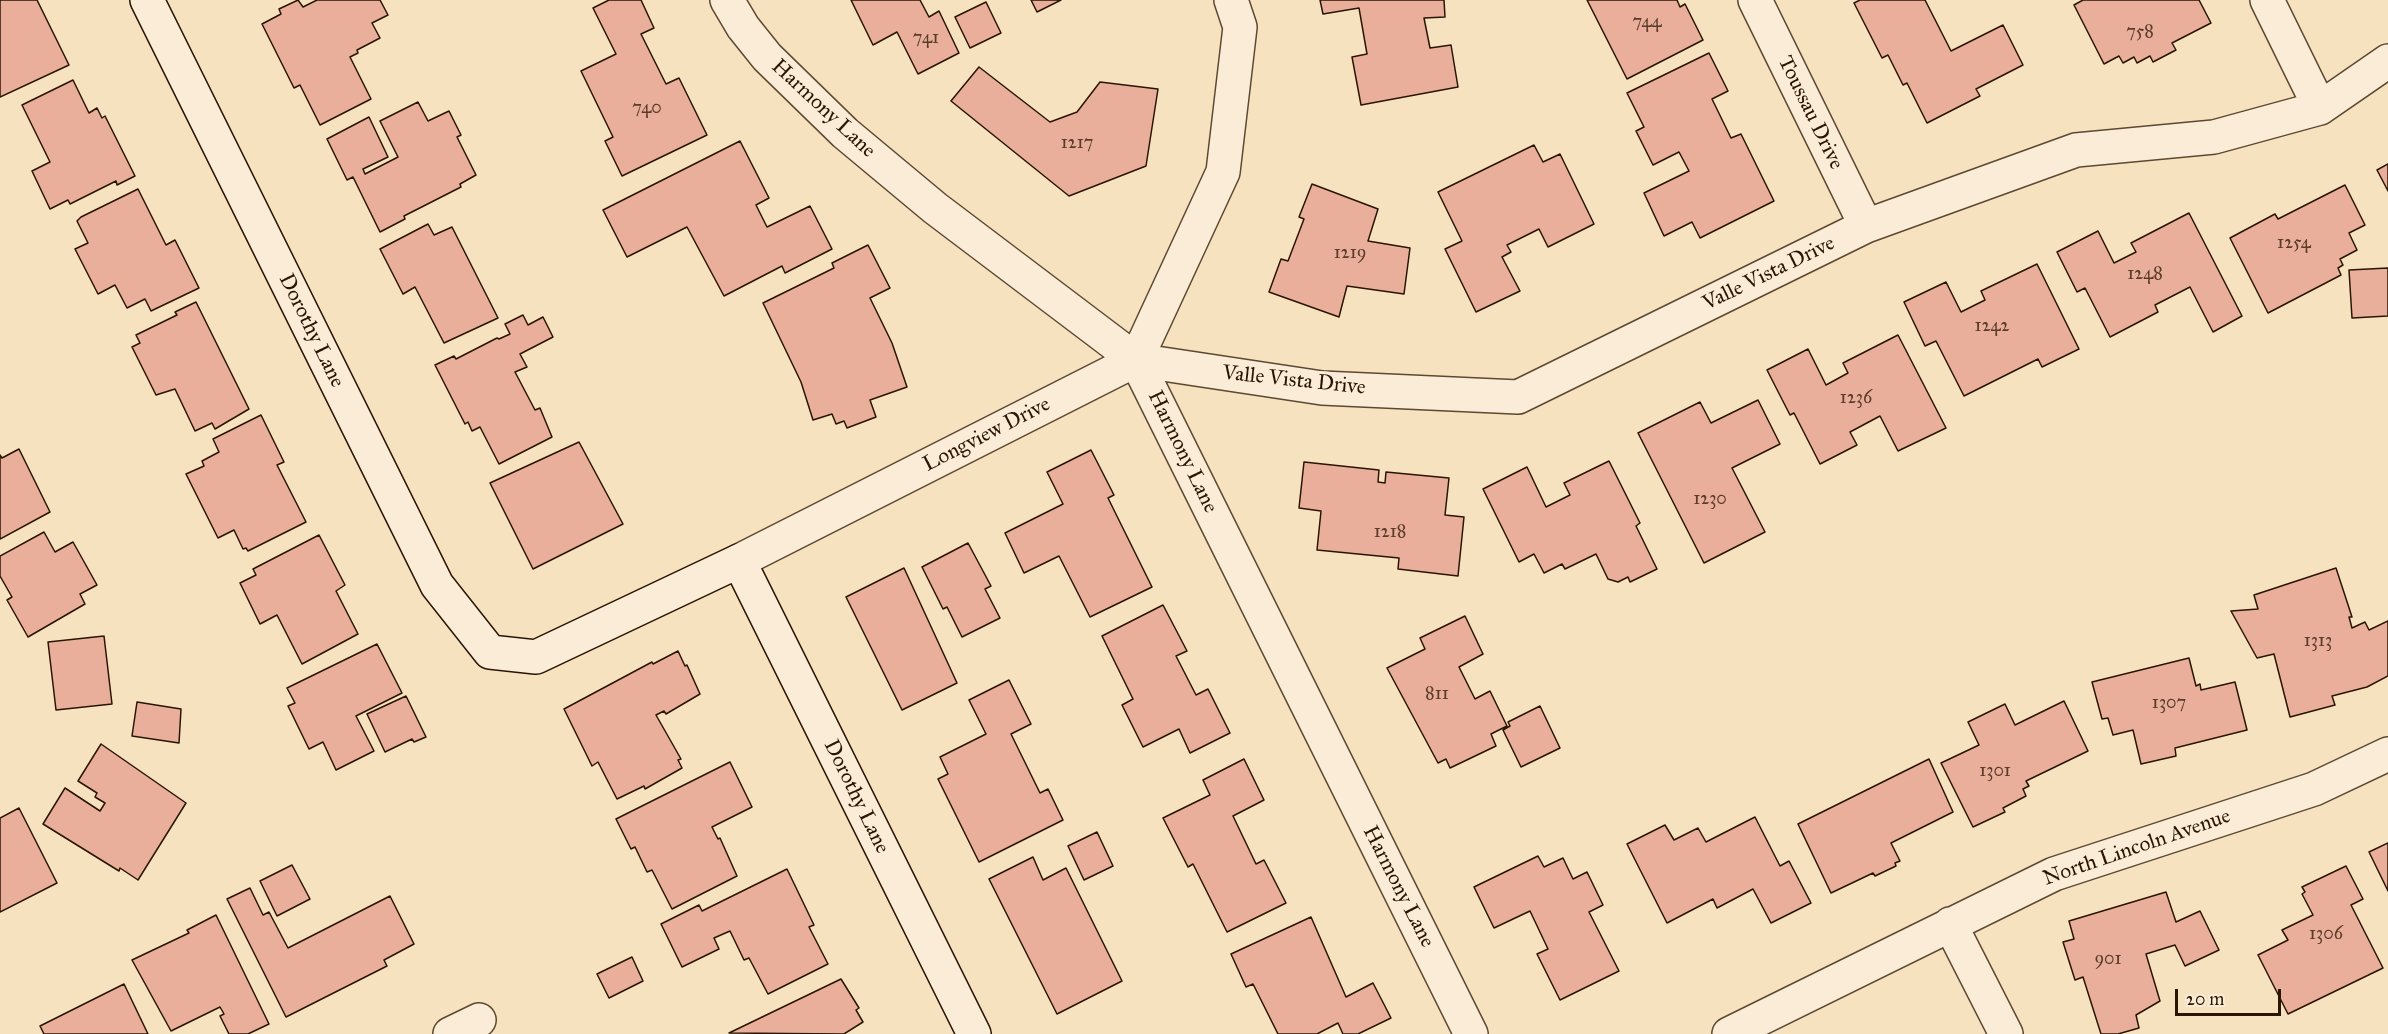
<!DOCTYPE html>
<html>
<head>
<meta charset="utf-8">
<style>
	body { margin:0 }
	#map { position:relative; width:2388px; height:1034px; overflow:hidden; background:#f7e2c0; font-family:"IM FELL Great Primer",serif }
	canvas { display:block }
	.scale { position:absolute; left:2175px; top:989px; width:106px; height:27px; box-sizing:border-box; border:3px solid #2a1503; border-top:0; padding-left:8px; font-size:18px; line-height:21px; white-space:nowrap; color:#2a1503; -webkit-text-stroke:4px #faecd6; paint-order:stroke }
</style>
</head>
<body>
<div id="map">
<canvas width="2388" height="1034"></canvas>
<div class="scale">20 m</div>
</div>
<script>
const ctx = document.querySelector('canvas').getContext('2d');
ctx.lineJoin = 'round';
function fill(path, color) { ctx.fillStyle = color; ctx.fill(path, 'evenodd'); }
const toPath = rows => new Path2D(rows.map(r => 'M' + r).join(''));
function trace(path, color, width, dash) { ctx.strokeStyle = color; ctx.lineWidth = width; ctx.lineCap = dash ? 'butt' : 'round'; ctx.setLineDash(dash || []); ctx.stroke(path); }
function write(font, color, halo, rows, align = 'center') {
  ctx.font = font + ' "IM FELL Great Primer",serif'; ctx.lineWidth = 6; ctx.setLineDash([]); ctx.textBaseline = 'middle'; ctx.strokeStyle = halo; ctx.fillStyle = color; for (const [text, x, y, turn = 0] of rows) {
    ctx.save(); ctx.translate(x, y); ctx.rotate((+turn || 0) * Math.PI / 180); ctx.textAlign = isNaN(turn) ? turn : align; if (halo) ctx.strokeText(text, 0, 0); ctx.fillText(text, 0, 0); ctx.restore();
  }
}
const building = toPath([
	[0,0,37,0,69,65,0,97,0,0],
	[298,0,303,7,317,0,380,0,388,15,372,23,380,38,357,50,358,53,350,57,371,99,320,125,300,85,294,88,262,24,281,14,279,9,298,0],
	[609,0,641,0,654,28,641,34,666,84,679,78,707,135,622,176,605,141,613,137,581,71,616,54,593,8,609,0],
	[851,0,920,0,929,17,939,11,959,53,918,74,897,32,873,45,851,0],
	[1031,0,1061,0,1037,12,1031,0],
	[1320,0,1444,0,1445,17,1424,18,1430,48,1451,45,1458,87,1361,105,1352,57,1367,54,1359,8,1323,14,1320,0],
	[1587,0,1677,0,1680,7,1685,4,1703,40,1627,79,1587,0],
	[1860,0,1925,0,1951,51,2003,25,2023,65,1976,89,1980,96,1927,123,1907,83,1903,85,1888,55,1882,58,1854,3,1860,0],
	[2083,0,2199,0,2211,23,2172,43,2176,50,2153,62,2150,56,2137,63,2134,57,2123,63,2119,56,2104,64,2074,5,2083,0],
	[986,2,1001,33,970,48,955,17,986,2],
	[1709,53,1728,91,1712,99,1731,138,1741,134,1774,201,1700,238,1692,222,1664,236,1644,193,1689,171,1679,152,1653,165,1636,131,1644,127,1627,93,1709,53],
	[979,67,1050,122,1077,112,1100,82,1158,89,1146,166,1069,196,951,101,979,67],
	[73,80,89,113,97,108,102,118,105,116,135,176,117,185,116,181,70,204,68,200,50,209,32,171,50,162,22,105,73,80],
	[418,102,428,121,449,111,461,135,457,137,476,175,460,184,461,187,404,216,405,219,380,232,353,177,347,180,327,139,369,117,388,157,363,169,365,174,398,157,380,121,418,102],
	[740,141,769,198,756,205,767,227,810,206,832,249,785,273,782,266,724,296,687,227,627,257,603,210,740,141],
	[1534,145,1543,162,1560,154,1594,224,1548,247,1539,229,1507,245,1511,252,1502,257,1520,291,1476,312,1445,249,1462,241,1438,192,1534,145],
	[2388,164,2388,191,2377,170,2388,164],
	[1312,184,1378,209,1368,241,1410,248,1404,294,1347,286,1339,317,1269,292,1281,259,1288,261,1304,219,1299,217,1312,184],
	[2345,185,2365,225,2349,233,2357,250,2340,259,2343,265,2338,268,2341,275,2268,313,2230,238,2275,214,2278,219,2345,185],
	[138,189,166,245,175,240,199,288,151,311,145,299,127,308,115,285,98,294,75,249,88,243,77,221,81,217,138,189],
	[2189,213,2242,316,2213,332,2190,287,2155,305,2158,312,2110,337,2085,288,2077,292,2057,252,2098,231,2114,263,2136,252,2131,243,2189,213],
	[428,224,434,235,452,227,498,318,444,343,415,287,403,294,380,249,428,224],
	[868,245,890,288,870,298,892,343,907,387,870,400,876,417,847,428,844,421,836,424,832,414,813,420,801,382,763,303,834,268,832,263,868,245],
	[2037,264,2079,349,2042,367,2038,359,1964,396,1936,341,1925,346,1904,302,1946,282,1961,312,1985,300,1981,291,2037,264],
	[2388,268,2388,316,2352,318,2349,270,2388,268],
	[196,302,249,409,215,429,212,423,195,431,175,389,156,395,132,347,140,343,136,335,177,315,175,312,196,302],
	[523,315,528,325,543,317,553,337,520,354,527,367,515,372,535,410,540,408,552,437,499,464,480,427,472,431,468,422,465,424,435,365,454,356,456,359,497,338,499,339,510,334,505,324,523,315],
	[1898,335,1946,428,1898,451,1880,416,1850,432,1857,445,1820,464,1794,413,1790,415,1767,370,1808,349,1826,385,1848,373,1843,363,1898,335],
	[1758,400,1780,444,1732,468,1765,532,1704,563,1638,433,1700,402,1711,423,1758,400],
	[261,415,284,462,277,465,306,522,248,551,246,548,243,549,234,530,218,538,186,474,204,466,202,461,219,452,213,439,261,415],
	[579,442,623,524,533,569,490,483,579,442],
	[19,449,50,512,0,539,0,455,2,458,19,449],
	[1091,450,1114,495,1108,498,1152,587,1090,617,1059,556,1024,573,1005,533,1063,504,1047,472,1091,450],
	[1609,461,1640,523,1636,526,1657,569,1630,582,1628,577,1618,582,1608,579,1596,554,1565,569,1562,564,1544,573,1534,554,1519,562,1483,489,1527,467,1546,507,1570,495,1564,483,1609,461],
	[1304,462,1379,470,1378,482,1385,483,1386,472,1449,478,1445,515,1464,517,1458,576,1398,569,1399,558,1317,550,1321,511,1299,508,1304,462],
	[44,532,55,552,73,542,97,585,80,594,85,604,28,637,7,600,12,597,0,576,0,556,44,532],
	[319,535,345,585,336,591,358,634,302,664,277,615,260,624,240,583,256,575,253,569,319,535],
	[968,543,991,586,985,589,1000,618,962,637,947,607,943,609,922,567,968,543],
	[904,568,957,683,902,710,846,597,904,568],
	[2336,568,2352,617,2349,617,2352,628,2365,622,2369,630,2388,621,2388,676,2367,687,2332,696,2335,705,2290,717,2274,654,2257,658,2231,611,2258,609,2254,595,2336,568],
	[1163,605,1187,651,1176,656,1196,695,1208,689,1230,733,1190,753,1179,729,1143,747,1122,705,1133,699,1102,636,1163,605],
	[1465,616,1483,654,1459,667,1475,699,1490,691,1507,726,1491,734,1496,746,1450,768,1446,759,1438,763,1387,668,1425,649,1420,638,1465,616],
	[104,636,112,704,56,710,48,642,104,636],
	[377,644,402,693,356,716,374,751,336,770,323,742,309,749,288,706,295,703,287,688,377,644],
	[678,651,685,666,687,665,700,694,666,714,664,711,656,715,681,759,678,760,682,768,645,789,644,786,617,799,598,762,592,766,564,709,652,662,653,664,678,651],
	[2189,658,2196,686,2200,684,2201,690,2235,682,2247,730,2175,748,2176,756,2141,764,2133,730,2113,735,2108,718,2102,719,2092,682,2189,658],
	[1009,680,1031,724,1011,734,1040,793,1048,789,1063,820,979,862,938,779,948,774,940,757,986,734,969,700,1009,680],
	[406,696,426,737,414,742,412,739,385,752,367,714,406,696],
	[2064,701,2088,751,2026,781,2029,786,2023,789,2026,796,2003,808,2005,812,1973,827,1941,763,1979,745,1968,722,2005,704,2015,725,2064,701],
	[137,702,181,709,179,743,132,736,137,702],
	[1540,706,1560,748,1521,767,1503,730,1510,726,1508,722,1540,706],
	[101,744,186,803,138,880,120,868,119,871,43,824,65,788,100,811,105,803,95,797,97,793,78,781,101,744],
	[1244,759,1264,800,1233,816,1256,864,1264,860,1286,903,1227,932,1193,864,1188,867,1163,818,1210,795,1203,780,1244,759],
	[1929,759,1953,812,1891,843,1900,861,1895,863,1896,866,1875,876,1873,873,1831,893,1798,824,1929,759],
	[730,762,752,807,712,827,718,839,720,838,737,876,672,909,652,870,647,872,635,847,631,849,616,819,730,762],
	[19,808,57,883,0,912,0,818,19,808],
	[1755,817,1780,866,1789,861,1811,903,1771,923,1753,889,1717,908,1713,899,1667,923,1627,844,1665,825,1674,840,1698,828,1706,842,1755,817],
	[1097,832,1113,866,1084,880,1068,846,1097,832],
	[2388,843,2388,891,2369,852,2388,843],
	[1538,856,1544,867,1563,858,1573,879,1587,872,1603,905,1589,912,1619,971,1560,1000,1537,954,1548,949,1530,911,1494,928,1474,887,1538,856],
	[1033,857,1043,880,1066,868,1122,981,1057,1014,989,879,1033,857],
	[292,865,310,899,277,916,260,881,292,865],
	[2346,866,2363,899,2351,905,2383,968,2288,1014,2258,955,2288,940,2282,930,2313,915,2302,894,2305,892,2302,887,2346,866],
	[787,869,814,925,809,927,828,964,768,994,749,958,744,960,730,931,714,938,719,949,682,967,661,924,699,905,702,911,787,869],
	[250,888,263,915,269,912,288,948,390,896,414,944,384,960,387,966,286,1017,227,899,250,888],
	[2166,892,2176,922,2200,911,2219,950,2185,966,2175,945,2146,954,2160,1001,2136,1015,2139,1028,2118,1034,2101,1034,2083,977,2075,980,2063,942,2074,939,2069,921,2166,892],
	[216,915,269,1024,248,1034,229,1034,220,1016,224,1014,220,1007,171,1031,132,960,189,933,187,930,216,915],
	[1311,917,1346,997,1373,983,1391,1018,1358,1034,1343,1034,1338,1023,1317,1034,1278,1034,1253,984,1246,987,1231,954,1311,917],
	[632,957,643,981,609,998,597,974,632,957],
	[841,979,859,1008,856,1010,863,1022,844,1034,729,1033,841,979],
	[124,984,148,1034,44,1034,40,1026,124,984]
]);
const street = toPath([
	[727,0,743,27,767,57,845,133,935,208,1136,360,1471,1034],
	[1755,0,1866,226],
	[2267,0,2320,108],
	[1136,360,1322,388,1518,397,1866,226,2076,150,2214,137,2320,108,2388,61],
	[739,561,1136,360,1223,172,1240,27,1231,0],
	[1950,924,2006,1034],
	[450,1034,479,1020],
	[1729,1034,2054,874,2314,789,2388,754]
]);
const secondary = toPath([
	[147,0,437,585,490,652,536,657,739,561,974,1034]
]);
const numberNames = [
	["744",1647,23],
	["758",2140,33],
	["741",926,39],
	["740",647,109],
	["1217",1077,144],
	["1254",2294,244],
	["1219",1350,254],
	["1248",2145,275],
	["1242",1992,327],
	["1236",1856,399],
	["1230",1710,500],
	["1218",1390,533],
	["1313",2318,642],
	["811",1437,695],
	["1307",2169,704],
	["1301",1995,772],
	["1306",2326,935],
	["901",2108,960]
];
const streetNames = [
	["Harmony Lane",823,109,43],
	["Toussau Drive",1810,113,64],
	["Valle Vista Drive",1769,274,-26],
	["Dorothy Lane",311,331,64],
	["Valle Vista Drive",1294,381,6],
	["Longview Drive",987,435,-27],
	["Harmony Lane",1182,452,64],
	["Dorothy Lane",856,797,64],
	["North Lincoln Avenue",2137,848,-19],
	["Harmony Lane",1398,887,63]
];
fill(building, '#e9af9b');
trace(building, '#2a1503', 1.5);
trace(street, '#5d4832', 36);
trace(secondary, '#2a1503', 36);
trace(street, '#faecd6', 33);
trace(secondary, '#faecd6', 33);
write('18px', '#5a3c29', null, numberNames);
write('21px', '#2a1503', '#faecd6', streetNames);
</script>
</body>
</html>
